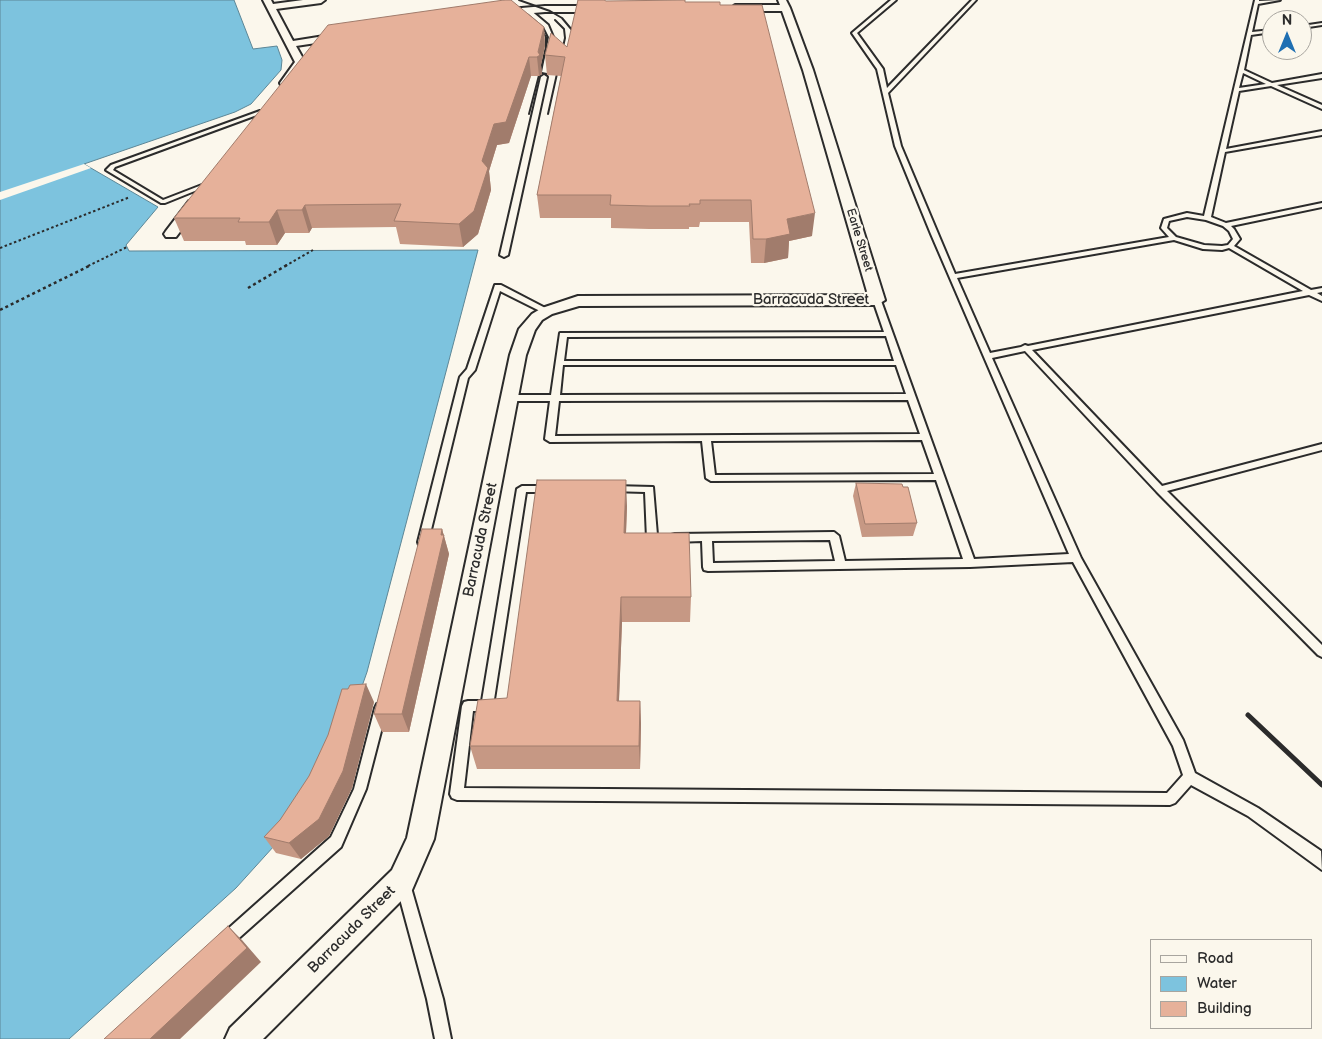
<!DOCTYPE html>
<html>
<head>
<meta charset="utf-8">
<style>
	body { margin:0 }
	#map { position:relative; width:1322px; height:1039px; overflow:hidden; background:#fbf7ec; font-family:"Balsamiq Sans",sans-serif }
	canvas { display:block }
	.legend { position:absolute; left:1150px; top:939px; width:162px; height:90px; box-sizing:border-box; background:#fbf7ec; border:1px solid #a8a59f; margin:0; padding:6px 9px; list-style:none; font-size:15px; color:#2b2b2b }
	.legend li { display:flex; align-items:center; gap:10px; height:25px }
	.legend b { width:25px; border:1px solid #a8a59f }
	.north { position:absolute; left:1262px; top:10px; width:50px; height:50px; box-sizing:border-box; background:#fbf7ec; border:1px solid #a8a59f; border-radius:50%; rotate:0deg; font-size:14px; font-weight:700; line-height:20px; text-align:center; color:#2b2b2b }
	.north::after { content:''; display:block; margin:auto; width:18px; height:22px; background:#1f6fb2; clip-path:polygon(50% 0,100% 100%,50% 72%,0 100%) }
</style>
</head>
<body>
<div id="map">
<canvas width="1322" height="1039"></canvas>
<ul class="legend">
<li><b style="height:6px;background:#fbf7ec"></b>Road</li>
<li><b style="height:14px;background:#7dc3de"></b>Water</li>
<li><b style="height:14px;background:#e6b19a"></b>Building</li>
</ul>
<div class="north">N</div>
</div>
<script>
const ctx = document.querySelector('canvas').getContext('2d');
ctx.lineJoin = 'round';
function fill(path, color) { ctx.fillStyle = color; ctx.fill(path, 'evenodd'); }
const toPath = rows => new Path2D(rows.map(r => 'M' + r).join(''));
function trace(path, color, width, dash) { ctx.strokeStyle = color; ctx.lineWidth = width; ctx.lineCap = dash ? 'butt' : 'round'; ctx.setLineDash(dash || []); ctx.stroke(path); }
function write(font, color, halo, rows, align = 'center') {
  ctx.font = font + ' "Balsamiq Sans",sans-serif'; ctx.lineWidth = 4.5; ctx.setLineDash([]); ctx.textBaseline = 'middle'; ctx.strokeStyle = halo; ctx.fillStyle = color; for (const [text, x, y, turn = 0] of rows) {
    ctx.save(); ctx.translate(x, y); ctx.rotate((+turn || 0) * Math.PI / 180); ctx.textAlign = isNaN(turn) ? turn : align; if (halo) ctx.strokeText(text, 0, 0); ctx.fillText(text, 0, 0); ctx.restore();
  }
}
const water = toPath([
	[0,0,234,0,253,49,277,46,282,60,281,70,251,104,235,112,84,164,158,207,126,245,129,251,478,250,367,672,347,729,284,835,236,888,69,1039,0,1039,0,0]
]);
const pier = toPath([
	[84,164,91,168,0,200,0,192]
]);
const pathFar1 = toPath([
	[0,248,130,197],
	[88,266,127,247],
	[285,266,313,250]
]);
const path = toPath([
	[248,288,287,265],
	[0,310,91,265]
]);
const lane = toPath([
	[891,0,896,0,857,33,883,69,887,88,972,0,976,0,888,93,901,146,955,274,1169,237,1161,228,1164,219,1187,213,1204,216,1255,0,1259,0,1259,1,1280,0,1258,4,1252,32,1272,30,1272,32,1251,35,1244,70,1272,83,1322,74,1322,78,1277,85,1322,105,1322,109,1271,86,1239,91,1226,149,1322,131,1322,135,1225,152,1211,217,1226,223,1322,203,1322,207,1231,226,1234,229,1240,239,1234,246,1311,290,1322,288,1322,292,1317,293,1322,296,1322,301,1309,295,1032,350,1162,486,1322,444,1322,450,1167,491,1322,645,1322,657,1318,655,1157,492,1025,351,992,358,1081,558,1183,740,1195,773,1258,808,1321,851,1322,870,1248,816,1191,785,1175,803,1170,805,457,800,452,798,450,794,462,706,464,702,468,701,482,701,517,489,522,486,548,486,553,489,548,492,526,492,493,706,491,710,487,711,473,711,464,788,1167,793,1183,775,1173,746,1073,562,970,567,708,571,704,570,703,567,702,541,675,542,671,541,670,538,671,535,675,534,834,532,839,536,845,561,963,559,936,480,711,481,706,478,702,441,550,442,545,439,550,401,510,401,506,398,510,395,551,395,560,333,884,332,873,300,877,298,880,298,974,559,1069,554,931,234,895,146,877,69,852,33,891,0],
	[1243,73,1266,84,1239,88,1243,73],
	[1187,217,1206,220,1223,226,1229,231,1233,239,1228,245,1222,246,1204,245,1176,237,1167,228,1169,221,1187,217],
	[1174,240,1203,249,1222,250,1229,248,1303,291,1028,346,1025,345,1021,347,990,353,957,278,1174,240],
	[886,336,894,361,564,361,567,337,886,336],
	[563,365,896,365,906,394,560,395,563,365],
	[908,400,920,434,555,436,559,401,908,400],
	[922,440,934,474,715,475,711,441,922,440],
	[830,540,835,561,713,563,712,541,830,540],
	[525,9,529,9,548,25,553,37,547,73,542,72,549,37,544,27,525,11,525,9],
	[1322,23,1322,25,1302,28,1302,26,1322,23],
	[544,75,547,77,508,255,504,257,500,255,541,77,544,75],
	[260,111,265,112,115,167,113,170,163,200,207,183,212,184,165,203,161,203,106,170,111,165,260,111],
	[495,285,501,285,551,311,550,313,544,313,500,291,475,370,468,378,428,542,427,545,423,546,419,545,418,542,460,377,467,369,495,285],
	[613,486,653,487,657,535,665,536,666,539,665,542,652,543,648,542,647,539,645,492,610,491,608,489,613,486],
	[381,703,385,704,387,708,366,789,341,847,230,946,225,948,220,946,218,941,220,936,331,837,354,789,375,708,377,704,381,703],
	[403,877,408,879,410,884,443,999,451,1039,435,1039,427,999,396,884,398,879,403,877]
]);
const street = toPath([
	[263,0,271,0,273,4,303,0,325,0,321,3,276,9,293,41,343,33,348,36,343,39,296,46,305,62,289,85,281,85,280,83,295,62,263,0],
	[778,0,786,0,790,8,813,70,885,300,877,305,579,306,552,314,542,320,535,330,526,355,434,839,412,890,263,1039,225,1039,230,1028,392,870,407,838,510,355,519,329,532,314,542,308,578,296,868,295,803,70,782,11,735,11,731,8,735,5,780,5,778,0],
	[545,6,603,6,607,9,603,12,545,12,498,16,494,13,498,10,545,6],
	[194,200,201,204,176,237,166,237,164,234,166,231,189,201,194,200]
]);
const railFar1 = toPath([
	[519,0,550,11,562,18,572,30,572,41],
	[529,114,546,48,546,37,536,22],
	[548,114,565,38,564,29,555,20]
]);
const rail = toPath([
	[1248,715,1322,785]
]);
const wall = toPath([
	[606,1,685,2,720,5,812,236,789,241,788,258,764,263,751,263,749,222,700,222,699,227,689,227,689,229,649,229,611,228,611,218,540,218,537,195,561,76,547,75,545,55,567,47],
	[544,27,545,46,541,65,542,74,539,76,531,76,509,143,497,145,489,171,491,190,478,234,463,247,400,244,396,227,312,228,309,233,285,233,277,245,246,245,245,241,184,241,174,218],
	[856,483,917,523,913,536,862,537,853,496],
	[627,506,626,533,691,597,690,622,622,622,619,701,640,701,641,724,640,769,477,769,470,746,507,698],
	[442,529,449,554,409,732,382,732,374,714],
	[374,702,352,788,329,836,301,859,276,853,264,837,280,820]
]);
const shadedWall = toPath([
	[544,27,545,46,541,65,542,74,539,76,537,57],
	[529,57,531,76,509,143,497,145,489,171,491,190,478,234,463,247,459,224,494,124],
	[305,205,312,228,309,233,302,210],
	[277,210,285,233,277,245,269,222],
	[815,213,812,236,789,241,788,258,764,263,766,239,787,219],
	[626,480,627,506,625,559,624,533],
	[442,529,449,554,409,732,402,714],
	[621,597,622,622,618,724,617,701],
	[366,684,374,702,352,788,329,836,301,859,289,843],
	[640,701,641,724,640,769,639,746],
	[228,926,242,940,261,962,180,1039,150,1039]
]);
const building = toPath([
	[504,0,511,0,544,27,538,52,540,55,537,57,529,57,506,122,494,124,482,161,488,168,474,211,459,224,394,221,401,204,305,205,302,210,277,210,269,222,238,222,240,218,174,218,328,25,504,0],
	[578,0,604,0,606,1,685,0,685,2,720,2,720,5,762,5,815,213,787,219,790,234,766,239,753,239,751,200,700,200,700,204,689,204,690,206,649,206,610,205,611,195,537,195,565,57,545,55,551,33,567,47,578,0],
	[537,480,626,480,624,533,689,533,691,597,621,597,617,701,640,701,639,746,470,746,478,700,507,698,537,480],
	[856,483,902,484,903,487,908,487,917,523,865,524,856,483],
	[422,529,442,529,441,535,444,535,402,714,374,714,422,529],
	[366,684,343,771,319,819,289,843,264,837,280,820,309,776,328,735,342,689,348,689,350,685,366,684],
	[228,926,247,948,150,1039,104,1039,228,926]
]);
const farStreetnames = [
	["Earle Street",859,240,73]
];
const streetNames = [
	["Barracuda Street",811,300],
	["Barracuda Street",481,540,-78],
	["Barracuda Street",352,930,-45]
];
fill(water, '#7dc3de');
trace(water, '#5c8696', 1);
fill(pier, '#fbf7ec');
trace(lane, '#2b2b2b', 4);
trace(street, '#2b2b2b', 4);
trace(pathFar1, '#2b2b2b', 2, [2.5, 2.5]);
trace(path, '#2b2b2b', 2.5, [3, 3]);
fill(lane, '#fbf7ec');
fill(street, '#fbf7ec');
trace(railFar1, '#2b2b2b', 2);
trace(rail, '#2b2b2b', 5);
fill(wall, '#c69884');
fill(shadedWall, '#a17c6c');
fill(building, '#e6b19a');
trace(building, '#a17c6c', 1);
write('12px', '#2b2b2b', '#fbf7ec', farStreetnames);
write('15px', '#2b2b2b', '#fbf7ec', streetNames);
</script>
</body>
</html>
